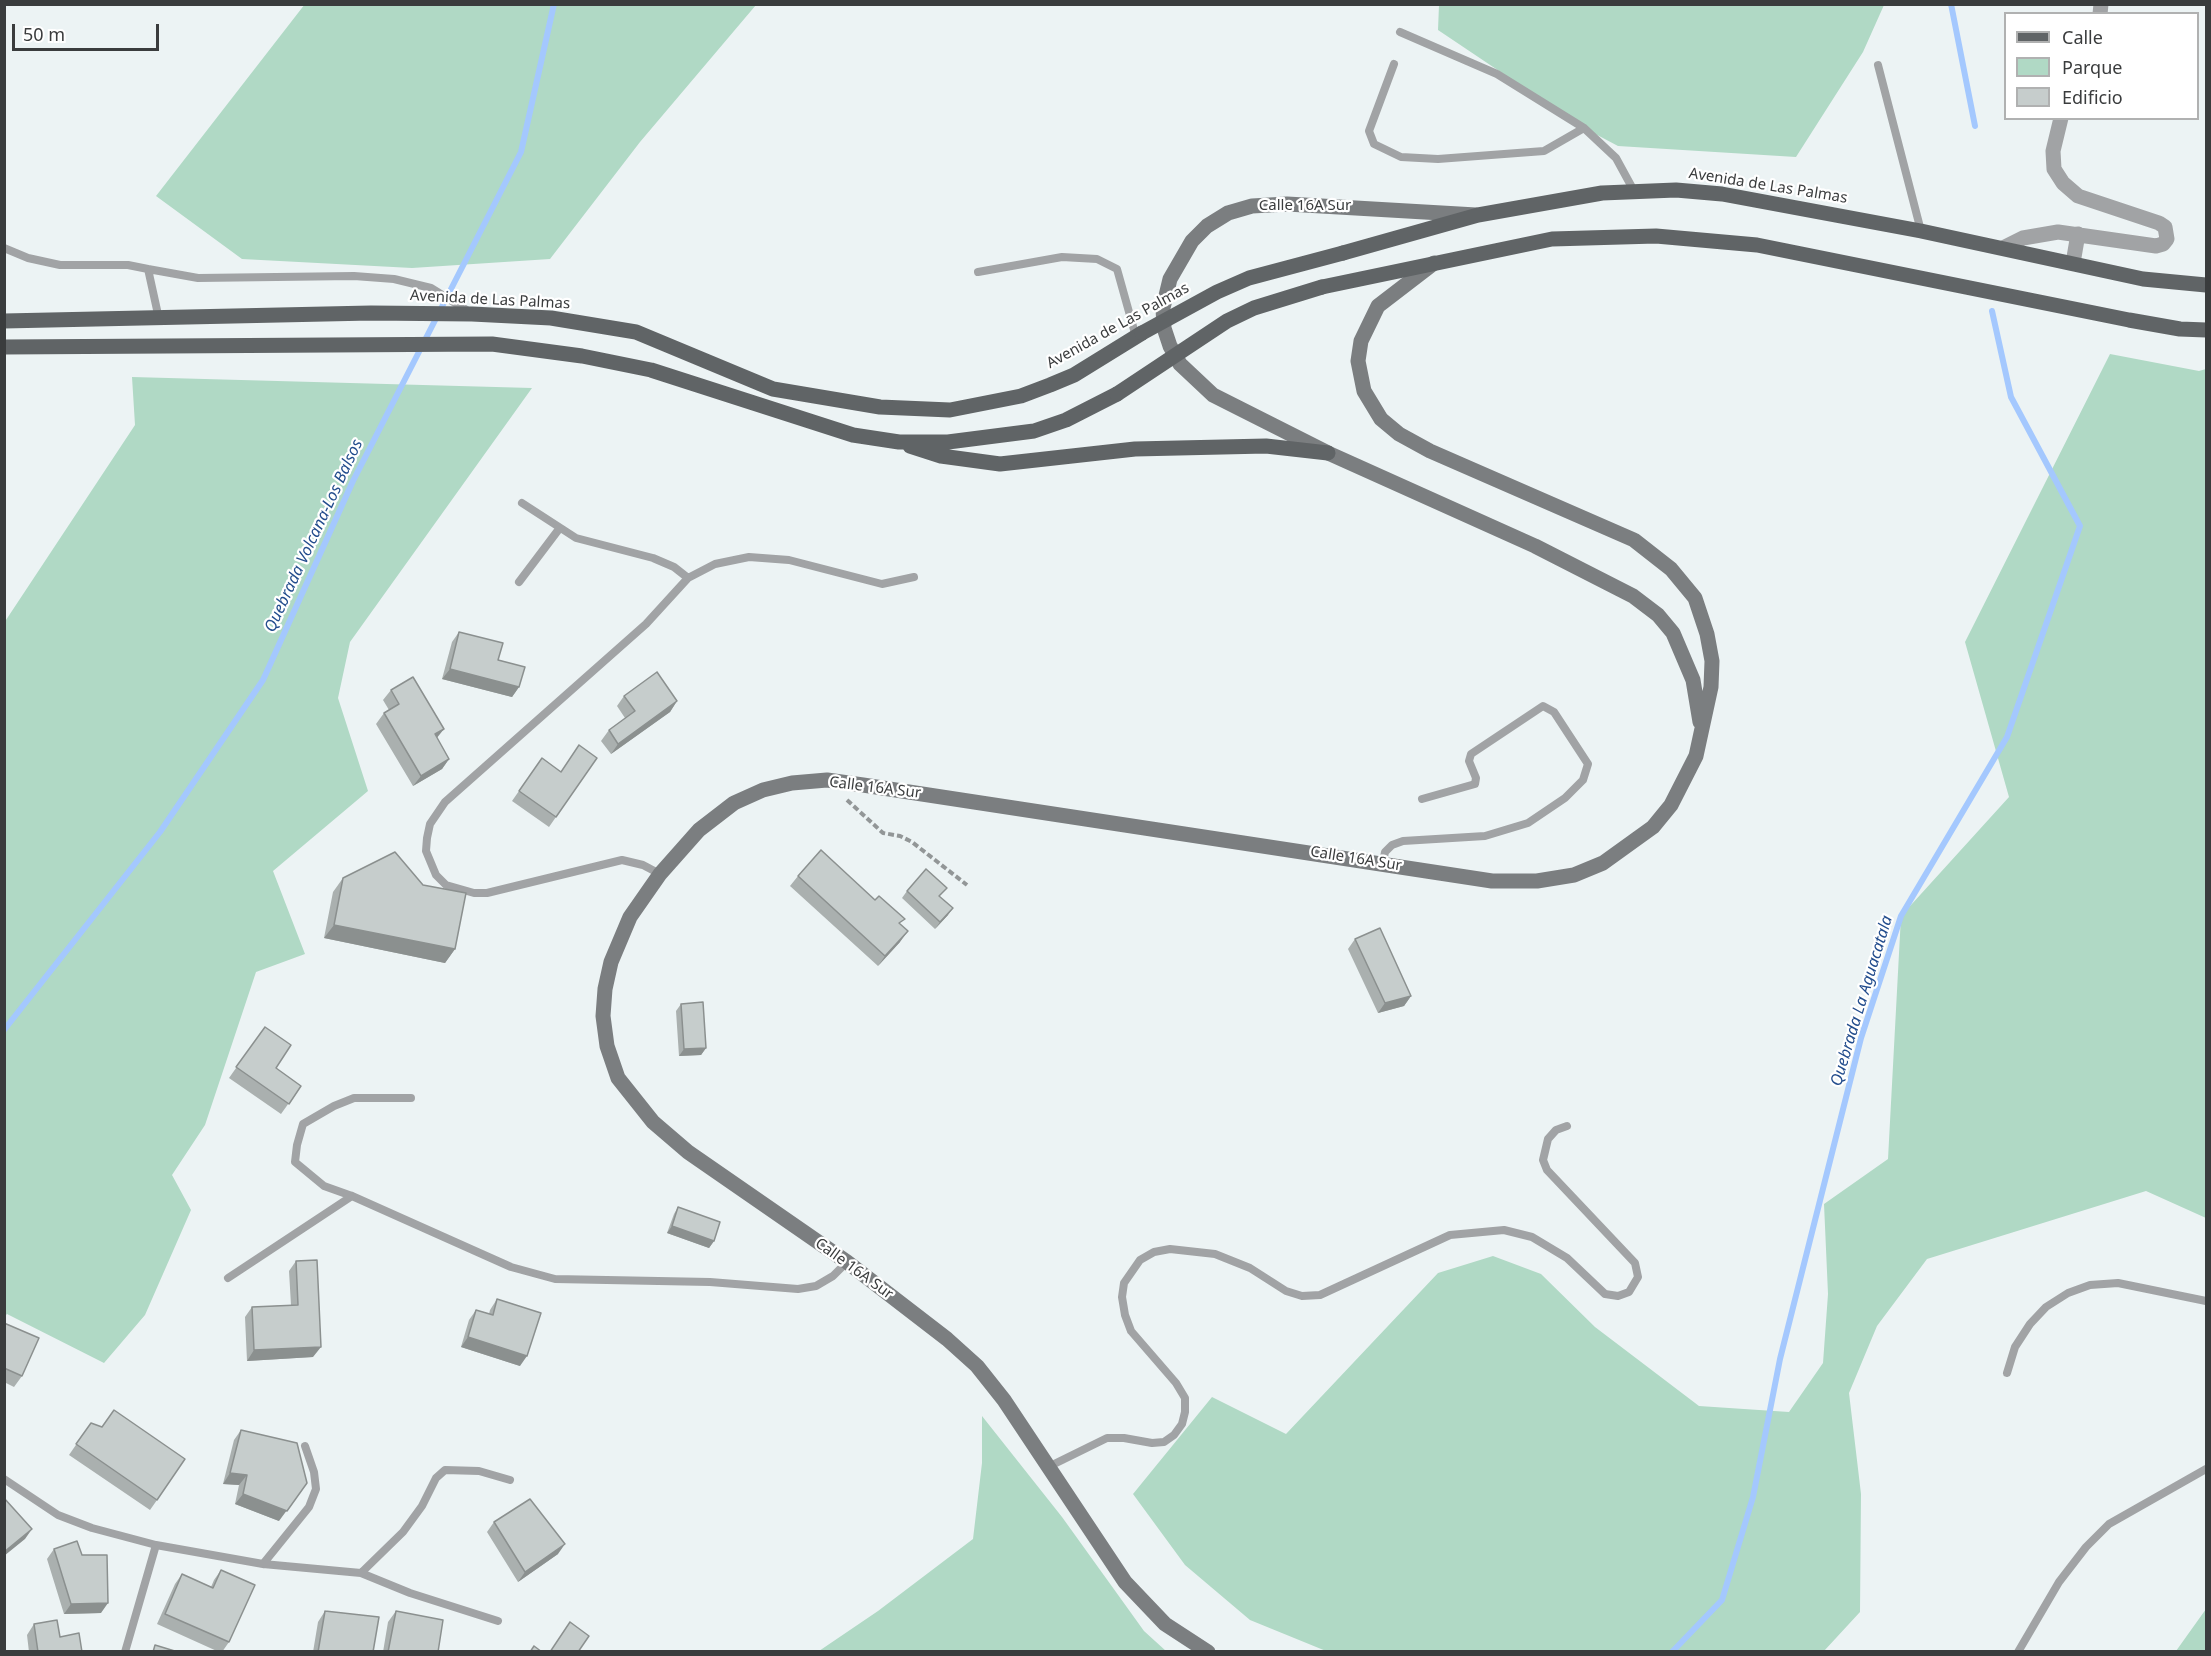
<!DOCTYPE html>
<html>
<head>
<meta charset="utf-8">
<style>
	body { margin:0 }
	#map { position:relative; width:2211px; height:1656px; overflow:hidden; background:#ecf3f4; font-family:"Noto Sans",sans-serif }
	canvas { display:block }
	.frame { position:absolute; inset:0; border:6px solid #3a3c3d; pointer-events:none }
	.legend { position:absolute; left:2004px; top:12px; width:195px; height:108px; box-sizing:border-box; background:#fff; border:2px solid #b0b1b1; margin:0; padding:8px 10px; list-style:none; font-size:18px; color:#3a3c3d }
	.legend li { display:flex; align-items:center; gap:12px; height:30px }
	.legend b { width:30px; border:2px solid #b0b1b1 }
	.scale { position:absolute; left:12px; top:24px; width:147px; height:27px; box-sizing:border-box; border:3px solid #3a3c3d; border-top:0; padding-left:8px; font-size:18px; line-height:21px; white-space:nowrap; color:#3a3c3d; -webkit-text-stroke:4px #fff; paint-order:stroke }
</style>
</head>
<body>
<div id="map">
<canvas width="2211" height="1656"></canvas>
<div class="frame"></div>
<ul class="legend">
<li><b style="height:8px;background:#606466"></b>Calle</li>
<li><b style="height:16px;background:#b0d9c5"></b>Parque</li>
<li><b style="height:16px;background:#c6cdcc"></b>Edificio</li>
</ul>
<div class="scale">50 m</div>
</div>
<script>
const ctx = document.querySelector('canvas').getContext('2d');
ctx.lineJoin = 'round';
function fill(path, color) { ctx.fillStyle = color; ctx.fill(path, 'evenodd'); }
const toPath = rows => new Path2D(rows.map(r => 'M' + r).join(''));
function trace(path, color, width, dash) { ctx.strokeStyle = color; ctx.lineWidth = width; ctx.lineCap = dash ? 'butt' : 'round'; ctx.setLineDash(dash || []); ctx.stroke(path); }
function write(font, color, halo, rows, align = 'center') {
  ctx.font = font + ' "Noto Sans",sans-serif'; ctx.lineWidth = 4.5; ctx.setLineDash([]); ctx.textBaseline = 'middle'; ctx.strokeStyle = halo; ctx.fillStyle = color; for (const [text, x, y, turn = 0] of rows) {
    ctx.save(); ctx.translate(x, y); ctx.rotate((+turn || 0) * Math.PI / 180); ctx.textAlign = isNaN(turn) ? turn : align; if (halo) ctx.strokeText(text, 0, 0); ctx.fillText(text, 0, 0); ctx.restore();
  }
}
const green = toPath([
	[305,4,756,4,756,5,640,142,550,259,412,268,242,259,156,196],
	[1439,5,1884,5,1863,52,1796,157,1618,146,1584,128,1438,30],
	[2110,354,2199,371,2206,369,2206,1218,2146,1191,1927,1259,1877,1326,1849,1393,1861,1494,1860,1612,1824,1651,1326,1651,1250,1620,1185,1565,1133,1494,1212,1397,1286,1434,1438,1273,1493,1256,1541,1274,1595,1327,1699,1406,1789,1412,1823,1363,1828,1294,1824,1204,1888,1159,1901,916,2009,797,1965,642],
	[132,377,532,388,350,642,338,698,368,791,273,871,305,954,256,972,205,1125,172,1175,191,1210,145,1315,104,1363,7,1314,5,1316,4,623,135,425],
	[982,1416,1062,1517,1144,1631,1166,1651,819,1651,878,1611,973,1539,982,1463],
	[2206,1609,2206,1651,2176,1651]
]);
const stream = toPath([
	[1951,4,1975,126],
	[4,1030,160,832,263,680,353,481,521,152,554,4],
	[1672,1652,1722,1600,1753,1497,1780,1359,1861,1038,1901,916,2007,737,2080,526,2011,397,1992,311]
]);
const path = toPath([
	[847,800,883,833,900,836,912,842,967,885]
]);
const lane = toPath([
	[1400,32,1497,74,1584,128,1616,158,1634,191],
	[1394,64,1369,131,1374,144,1401,157,1438,159,1544,151,1584,128],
	[1878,65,1921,231],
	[4,248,28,258,60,265,128,265,148,269,159,319],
	[148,269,198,278,354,276,394,279,431,288,468,311],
	[978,272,1062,257,1097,259,1117,269,1136,337],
	[522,503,576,538,653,558,674,567,688,578],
	[519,582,559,529],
	[1383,862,1385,852,1392,845,1403,841,1485,836,1528,823,1565,798,1583,780,1588,764,1554,712,1543,706,1471,754,1469,761,1476,778,1475,784,1422,799],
	[660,874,643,865,622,860,487,893,474,893,446,885,436,875,426,851,427,838,430,824,445,802,646,624,688,578,715,564,749,557,789,560,882,584,914,577],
	[411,1098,354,1098,334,1106,303,1124,297,1145,295,1162,324,1186,352,1196,511,1267,555,1279,710,1282,798,1289,816,1286,833,1276,847,1262],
	[228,1278,352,1196],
	[2007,1373,2015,1347,2030,1324,2046,1307,2068,1293,2090,1285,2118,1283,2206,1301],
	[1048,1467,1107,1438,1124,1438,1152,1443,1164,1442,1174,1435,1182,1424,1185,1412,1185,1398,1176,1383,1131,1331,1125,1315,1122,1297,1124,1283,1140,1260,1154,1252,1170,1249,1215,1254,1250,1268,1286,1291,1302,1296,1320,1295,1450,1235,1504,1230,1532,1237,1567,1258,1605,1294,1618,1296,1629,1292,1638,1277,1635,1263,1547,1170,1543,1160,1548,1139,1556,1130,1567,1126],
	[4,1479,58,1515,92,1528,156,1545,263,1564,361,1573,410,1593,498,1621],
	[263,1564,309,1507,316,1489,314,1472,305,1446],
	[361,1573,403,1532,422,1506,436,1478,445,1470,479,1471,510,1480],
	[125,1652,156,1545],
	[2018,1652,2059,1582,2086,1547,2109,1524,2206,1469]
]);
const street = toPath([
	[2100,14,2101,4],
	[2003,248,2023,238,2058,232,2156,246,2163,244,2167,239,2165,227,2159,223,2078,196,2063,183,2054,169,2053,151,2061,118],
	[2073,263,2078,234]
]);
const secondary = toPath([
	[1476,215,1287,204,1252,206,1228,213,1207,226,1192,241,1170,279,1163,308,1164,328,1170,346,1180,364,1213,395,1328,453,1535,546,1633,596,1658,615,1673,633,1693,680,1700,722],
	[1208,1652,1165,1624,1125,1582,1004,1400,977,1366,947,1339,847,1262,688,1152,653,1122,618,1078,607,1046,603,1016,605,989,611,962,630,917,660,874,699,830,734,803,763,790,792,783,827,780,863,785,1492,881,1537,881,1574,875,1603,863,1653,827,1671,805,1696,756,1711,687,1712,661,1707,634,1695,598,1671,569,1634,540,1430,451,1399,434,1381,419,1364,391,1358,361,1361,341,1378,306,1434,263]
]);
const primary = toPath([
	[1343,253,1478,215,1602,193,1676,190,1722,194,1921,231,2143,279,2206,285],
	[1322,287,1552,239,1656,236,1757,245,2129,320,2180,329,2206,330],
	[4,321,371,313,472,314,551,318,636,332,773,389,880,407,950,410,1021,396,1050,385,1074,375,1142,333],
	[4,347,492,344,582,356,651,370,853,435,899,442,948,442,1034,431,1066,420,1117,394],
	[910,446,941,456,1000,464,1135,449,1266,446,1328,453]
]);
const primaryBridge = toPath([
	[1142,333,1217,292,1249,278,1343,253],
	[1117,394,1227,321,1254,308,1322,287]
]);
const wall = toPath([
	[459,632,498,660,519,687,512,697,442,679,452,642],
	[391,690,437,738,449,759,442,769,413,786,376,724,384,713,389,710,383,700],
	[624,696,677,701,670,712,611,754,601,741,609,730,625,718,617,706],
	[542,758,561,772,597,758,549,827,512,801],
	[798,876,901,925,900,942,878,966,790,886],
	[343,878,455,949,445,963,324,938,333,892],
	[907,891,940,897,948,915,935,929,902,898],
	[1355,939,1411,996,1404,1006,1378,1013,1348,949],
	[681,1004,706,1048,701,1055,679,1056,676,1011],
	[265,1027,276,1068,301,1086,281,1114,229,1078],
	[678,1207,714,1241,709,1248,667,1233,674,1214],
	[296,1261,313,1357,247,1361,245,1317,252,1307,291,1305,289,1271],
	[497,1299,520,1366,461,1347,469,1320,476,1310,489,1314,490,1310],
	[4,1323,22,1376,14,1387,4,1382],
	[91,1423,157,1500,150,1510,69,1455],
	[241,1430,279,1521,235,1504,239,1485,223,1484,234,1440],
	[494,1522,558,1554,518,1582,487,1532],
	[54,1549,101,1613,64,1614,47,1559],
	[221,1570,229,1642,222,1652,219,1652,157,1624,175,1584,182,1574,211,1587,214,1580],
	[325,1611,373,1652,313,1652,318,1622],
	[396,1611,438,1652,383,1652,388,1622],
	[34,1624,60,1637,82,1652,29,1652,27,1635]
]);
const shadedWall = toPath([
	[450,669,519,687,512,697,442,679],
	[677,701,670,712,611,754,618,744],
	[444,729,436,739,435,734],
	[449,759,442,769,413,786,421,776],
	[953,908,948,915,935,929,940,922],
	[334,925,455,949,445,963,324,938],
	[908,931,900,942,878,966,885,956],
	[1411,996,1404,1006,1378,1013,1385,1003],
	[706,1048,701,1055,679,1056,684,1049],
	[672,1226,714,1241,709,1248,667,1233],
	[468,1337,527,1356,520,1366,461,1347],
	[321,1347,313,1357,247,1361,254,1350],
	[230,1473,247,1475,239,1485,223,1484],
	[307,1483,279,1521,235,1504,243,1494],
	[32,1529,25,1539,4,1556,4,1552],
	[565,1544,558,1554,518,1582,525,1572],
	[108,1603,101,1613,64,1614,71,1604]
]);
const building = toPath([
	[459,632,503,643,498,660,525,667,519,687,450,669,459,632],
	[657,672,677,701,618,744,609,730,635,711,624,696,657,672],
	[413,677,444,729,435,734,449,759,421,776,384,713,399,704,391,690,413,677],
	[579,745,597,758,556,817,519,791,542,758,561,772,579,745],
	[821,850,875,900,879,896,905,919,899,923,908,931,885,956,798,876,821,850],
	[395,852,423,885,466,893,455,949,334,925,343,878,395,852],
	[926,869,947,888,939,896,953,908,940,922,907,891,926,869],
	[1380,928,1411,996,1385,1003,1355,939,1380,928],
	[703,1002,706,1048,684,1049,681,1004,703,1002],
	[265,1027,291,1045,276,1068,301,1086,289,1104,236,1067,265,1027],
	[678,1207,720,1222,714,1241,672,1226,678,1207],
	[317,1260,321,1347,254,1350,252,1307,298,1305,296,1261,317,1260],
	[497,1299,541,1313,527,1356,468,1337,476,1310,493,1315,497,1299],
	[4,1323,39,1338,22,1376,4,1368,4,1323],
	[114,1410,185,1459,157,1500,76,1444,91,1423,102,1427,114,1410],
	[241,1430,297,1443,307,1483,287,1511,243,1494,247,1475,230,1473,241,1430],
	[4,1498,32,1529,4,1552,4,1498],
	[530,1499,565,1544,525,1572,494,1522,530,1499],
	[77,1541,82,1555,107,1555,108,1603,71,1604,54,1549,77,1541],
	[221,1570,255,1585,229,1642,165,1614,182,1574,213,1588,221,1570],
	[325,1611,379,1617,373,1652,318,1652,325,1611],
	[396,1611,443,1620,438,1652,388,1652,396,1611],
	[57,1620,60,1637,79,1633,82,1652,38,1652,34,1624,57,1620],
	[570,1622,589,1636,578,1652,550,1652,570,1622],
	[155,1645,178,1652,153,1652,155,1645],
	[534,1646,542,1652,530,1652,534,1646]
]);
const streetNames = [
	["Avenida de Las Palmas",1768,186,9],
	["Calle 16A Sur",1305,206],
	["Avenida de Las Palmas",490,300,3],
	["Avenida de Las Palmas",1118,326,-29],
	["Calle 16A Sur",875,788,7],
	["Calle 16A Sur",1356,859,9],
	["Calle 16A Sur",854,1269,36]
];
const waterNames = [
	["Quebrada Volcana-Los Balsos",314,536,-65],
	["Quebrada La Aguacatala",1862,1001,-73]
];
fill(green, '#b0d9c5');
trace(stream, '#a4c8fe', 6);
trace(path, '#929697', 4, [6, 3]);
trace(lane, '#a1a3a5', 8);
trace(street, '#a1a3a5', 15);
trace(secondary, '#7b7e80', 15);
trace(primary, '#606466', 15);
trace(primaryBridge, '#606466', 15);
fill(wall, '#aab0af');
fill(shadedWall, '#8b908f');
fill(building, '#c6cdcc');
trace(building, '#8b908f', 1.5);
write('15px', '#3a3c3d', '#fff', streetNames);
write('italic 16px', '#234d8d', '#fff', waterNames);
</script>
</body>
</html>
